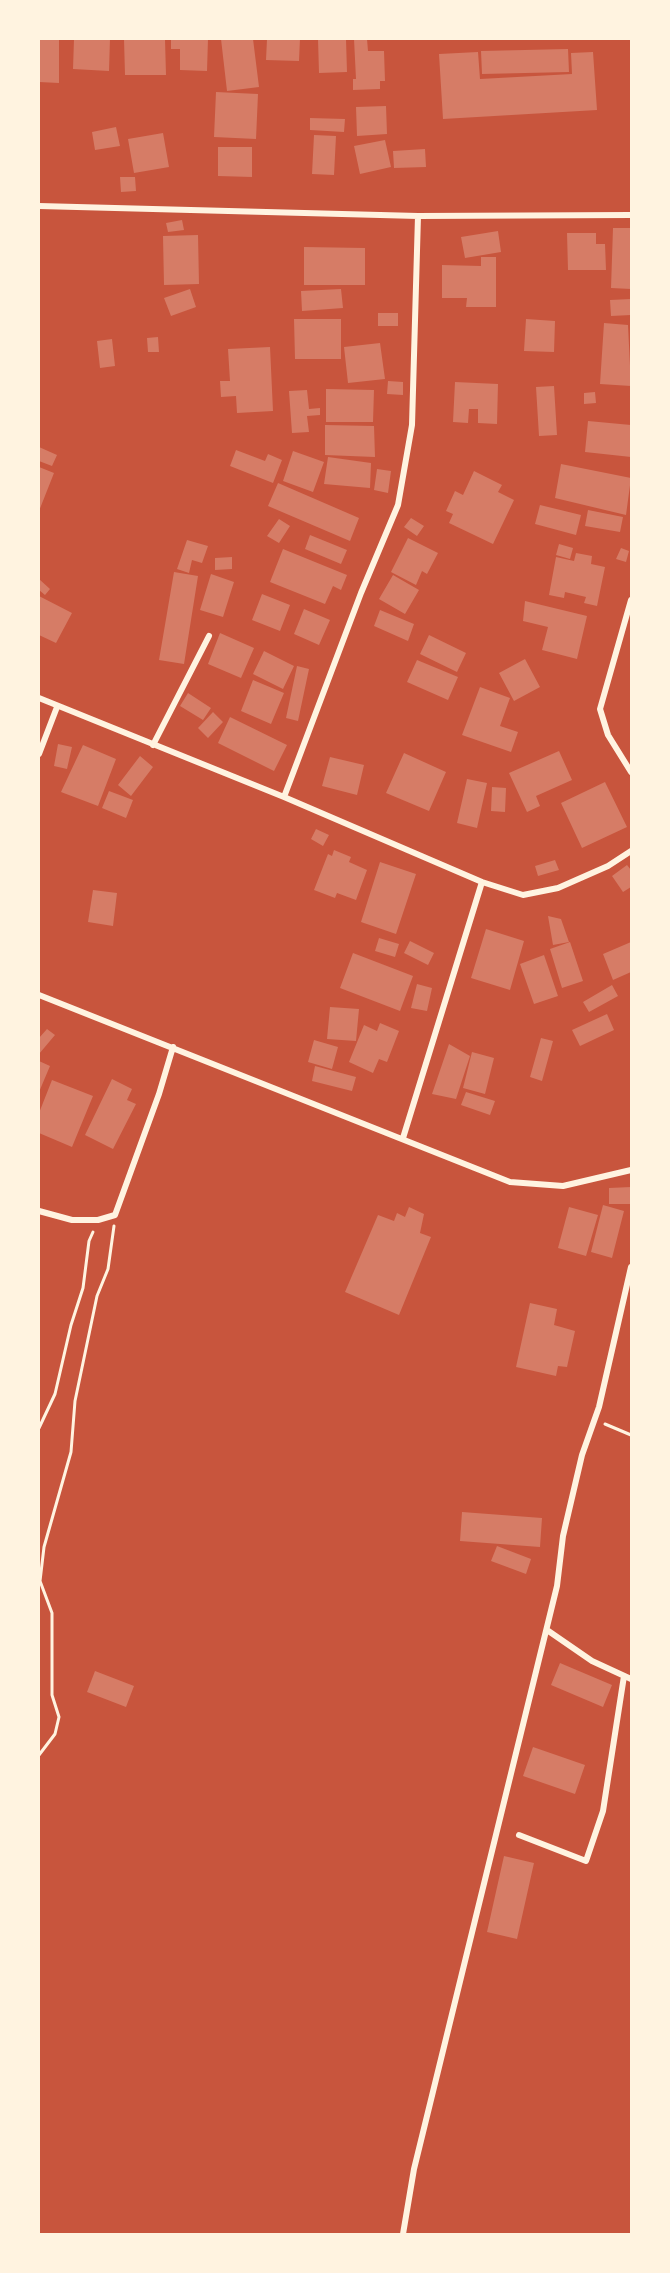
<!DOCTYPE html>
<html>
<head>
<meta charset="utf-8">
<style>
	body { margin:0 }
	#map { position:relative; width:670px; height:2273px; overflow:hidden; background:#c8553d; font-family:Cabin,sans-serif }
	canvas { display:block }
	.frame { position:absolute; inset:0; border:40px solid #fff3e0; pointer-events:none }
</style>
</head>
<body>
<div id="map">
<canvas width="670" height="2273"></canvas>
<div class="frame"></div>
</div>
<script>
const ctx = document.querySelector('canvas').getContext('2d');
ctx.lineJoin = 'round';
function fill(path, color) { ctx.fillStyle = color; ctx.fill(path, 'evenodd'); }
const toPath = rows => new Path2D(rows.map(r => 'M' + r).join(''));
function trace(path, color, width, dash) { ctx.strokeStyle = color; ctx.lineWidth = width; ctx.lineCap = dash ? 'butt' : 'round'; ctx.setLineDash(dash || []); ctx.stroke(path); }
const building = toPath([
	[39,39,59,39,59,83,39,82],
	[74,39,110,39,109,71,73,69],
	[124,39,165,39,166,75,125,75],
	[171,39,208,39,207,71,180,70,180,49,171,49],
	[221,39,253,39,259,87,227,91],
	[267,39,300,39,299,61,266,60],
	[318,39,346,39,347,72,319,73],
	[354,39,367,39,368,51,384,51,385,81,380,81,380,89,353,90,353,79,356,79],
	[568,49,569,72,482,74,481,51],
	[478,52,480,79,572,74,571,53,593,52,597,110,443,119,439,54],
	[216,92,258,94,256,139,214,137],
	[386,106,387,134,357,136,356,107],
	[310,118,345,119,344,132,310,130],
	[116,127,120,146,95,150,92,132],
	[163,133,169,167,134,173,128,139],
	[314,135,336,136,334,175,312,174],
	[385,140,391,167,360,174,354,146],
	[218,147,252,147,252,177,218,176],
	[425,149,426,167,394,168,393,151],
	[120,177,135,177,136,191,121,192],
	[182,220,184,230,168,232,166,223],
	[613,228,631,228,631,289,611,288],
	[498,231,501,252,465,258,461,237],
	[567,233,596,233,596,244,605,244,606,270,568,270],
	[198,235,199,284,164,285,163,236],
	[304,247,365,248,365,285,304,285],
	[481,257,496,257,496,307,466,307,467,298,442,298,442,265,481,266],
	[190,289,196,307,171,316,164,298],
	[341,289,343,308,302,311,301,291],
	[631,299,631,315,611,316,610,300],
	[378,313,398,313,398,326,378,326],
	[294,319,341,319,341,359,295,359],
	[526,319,555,321,554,352,524,351],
	[604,323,628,325,631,386,600,384],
	[158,337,159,352,148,352,147,338],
	[112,339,115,366,100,368,97,341],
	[380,343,385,379,348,383,344,347],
	[270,347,273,411,237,413,236,396,221,397,220,381,230,381,228,349],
	[388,381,403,382,403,395,387,394],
	[455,382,498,384,497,424,478,423,478,409,469,409,468,423,453,422],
	[554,386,557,435,539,436,536,387],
	[326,389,374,390,373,422,326,422],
	[307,390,309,409,320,408,320,415,307,416,309,432,292,433,289,391],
	[595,392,596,403,584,404,584,393],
	[588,421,631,425,631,457,585,452],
	[325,425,374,426,375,457,325,455],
	[39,447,57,455,52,466,39,461],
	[236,450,265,461,268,454,282,460,273,483,230,466],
	[293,451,324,462,313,492,283,481],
	[328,457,371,463,370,488,324,484],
	[561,464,631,478,626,515,555,498],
	[39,467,54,473,39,511],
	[377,469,391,471,388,493,374,490],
	[474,471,502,485,498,492,514,500,493,544,449,523,453,514,446,511,455,491,463,495],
	[278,483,359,518,350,541,268,506],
	[540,505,581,515,576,535,535,524],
	[588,510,623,517,620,532,585,526],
	[411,518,424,526,417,536,404,527],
	[279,519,290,526,279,543,267,536],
	[310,535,347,550,341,564,305,549],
	[408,538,438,553,427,574,422,571,416,585,391,572],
	[187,540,208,546,202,563,192,560,189,573,177,569],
	[559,544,573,548,570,559,556,555],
	[621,548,629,551,626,562,616,559],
	[283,549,347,575,341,590,333,586,325,604,270,582],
	[576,553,592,556,591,564,605,567,597,606,584,603,586,597,565,592,564,598,549,595,556,557,574,561],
	[232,557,232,569,215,570,215,558],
	[174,572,198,576,184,664,159,660],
	[211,574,234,582,223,617,200,610],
	[393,575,419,590,405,614,379,599],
	[39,579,50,589,45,595,39,590],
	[262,594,290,605,280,631,252,620],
	[39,596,72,613,56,643,39,635],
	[525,601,587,616,577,659,542,650,548,627,523,621],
	[304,609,330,620,319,645,294,634],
	[380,610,414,624,408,641,374,626],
	[220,633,254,648,241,678,208,664],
	[429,635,466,653,457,672,420,654],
	[264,651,294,666,283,689,253,674],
	[525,659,540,687,514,701,499,673],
	[417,660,458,677,448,700,407,682],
	[297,666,309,669,298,721,286,718],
	[253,680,284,693,271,724,241,711],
	[480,687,510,698,500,726,518,732,511,752,462,735],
	[188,693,211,708,203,720,180,706],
	[213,712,223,722,208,738,198,728],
	[230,717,287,745,274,771,218,743],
	[58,744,72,747,67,769,54,766],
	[83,745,116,759,98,806,61,792],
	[559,751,572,780,536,796,540,806,527,812,509,773],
	[404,753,446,772,429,811,386,793],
	[140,756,153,767,131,796,118,785],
	[330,757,364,765,357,795,322,786],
	[467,779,487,783,477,828,457,823],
	[605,782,627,827,582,848,561,803],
	[492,787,506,788,505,812,491,811],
	[109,791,133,800,126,818,102,808],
	[316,829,329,835,323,846,311,839],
	[334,850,351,857,349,862,367,870,356,900,337,893,335,898,314,890,328,854,332,856],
	[555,860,559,870,538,876,535,866],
	[380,862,416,874,396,934,361,922],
	[627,865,631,870,631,887,623,892,612,876],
	[93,890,117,893,113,926,88,922],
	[548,916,561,919,569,942,553,945],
	[486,929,524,941,510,990,471,978],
	[379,938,399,944,395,957,375,951],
	[410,941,434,953,428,965,404,953],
	[570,942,583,981,562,988,550,949],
	[631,942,631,972,613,980,603,954],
	[353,953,413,976,400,1011,340,988],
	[544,955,558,996,534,1004,520,964],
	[417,984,432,988,427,1011,411,1008],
	[612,985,618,996,589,1012,583,1002],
	[330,1007,359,1009,356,1041,327,1039],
	[607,1014,614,1030,580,1046,572,1030],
	[380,1023,399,1031,387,1062,379,1059,373,1073,349,1062,364,1025,377,1031],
	[47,1029,55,1035,39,1054,39,1038],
	[541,1038,553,1041,542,1081,530,1077],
	[314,1040,338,1047,332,1069,308,1062],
	[449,1044,470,1056,456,1099,432,1094],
	[472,1052,494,1058,485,1094,463,1088],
	[39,1061,50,1066,39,1092],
	[315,1066,356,1077,352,1091,312,1081],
	[112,1079,132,1089,127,1100,136,1104,113,1149,85,1135],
	[52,1080,93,1096,72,1147,39,1133,39,1113],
	[466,1092,495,1101,490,1115,461,1105],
	[631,1187,631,1204,609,1204,609,1188],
	[603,1205,624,1211,612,1258,591,1252],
	[409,1207,424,1214,420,1233,431,1237,399,1315,345,1292,378,1215,394,1221,397,1213,405,1217],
	[569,1207,598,1215,586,1256,558,1248],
	[530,1303,557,1309,554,1325,575,1331,567,1367,558,1366,556,1376,516,1367],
	[462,1512,542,1518,540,1547,460,1541],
	[497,1546,531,1559,526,1574,491,1561],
	[560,1663,612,1685,603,1707,551,1685],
	[95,1671,134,1686,126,1707,87,1692],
	[533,1747,585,1765,575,1794,523,1776],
	[504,1856,534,1863,517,1939,487,1932]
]);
const path = toPath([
	[605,1424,631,1435],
	[39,1428,55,1394,71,1325,83,1288,89,1241,93,1232],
	[39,1755,55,1734,59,1717,52,1695,52,1613,40,1581,44,1547,71,1452,75,1401,97,1296,108,1269,114,1226]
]);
const minor = toPath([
	[39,206,418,216,631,215],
	[631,600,600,709,608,735,631,772],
	[39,698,284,797,482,882,523,895,558,888,608,866,631,851],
	[153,745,209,636],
	[39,754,57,707],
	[284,797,361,593,398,505,412,425,418,216],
	[39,995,510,1182,563,1186,631,1170],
	[403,1138,482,882],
	[39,1211,72,1220,98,1220,115,1215,159,1094,173,1047],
	[547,1630,592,1661,631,1679],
	[519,1835,586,1861,603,1811,624,1676],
	[403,2234,414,2169,557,1586,563,1536,582,1455,599,1407,631,1267]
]);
fill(building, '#d67c66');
trace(path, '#fff3e0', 3);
trace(minor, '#fff3e0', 6);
</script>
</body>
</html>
